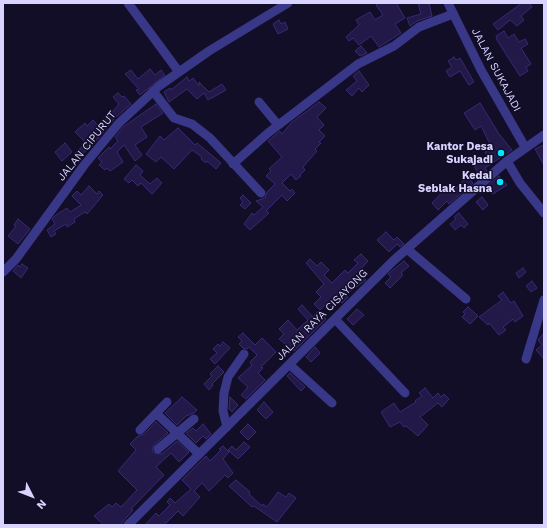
<!DOCTYPE html>
<html>
<head>
<meta charset="utf-8">
<style>
	body { margin:0 }
	#map { position:relative; width:547px; height:528px; overflow:hidden; background:#120e27; font-family:"Work Sans",sans-serif }
	canvas { display:block }
	.frame { position:absolute; inset:0; border:4px solid #d8d4ff; pointer-events:none }
	.north { position:absolute; left:12px; top:476px; width:40px; height:40px; -webkit-text-stroke:3px #120e27; paint-order:stroke; rotate:132deg; font-size:11px; font-weight:700; line-height:16px; text-align:center; color:#d8d4ff }
	.north::after { content:''; display:block; margin:auto; width:14px; height:18px; background:#d8d4ff; clip-path:polygon(50% 0,100% 100%,50% 72%,0 100%) }
</style>
</head>
<body>
<div id="map">
<canvas width="547" height="528"></canvas>
<div class="frame"></div>
<div class="north">N</div>
</div>
<script>
const ctx = document.querySelector('canvas').getContext('2d');
ctx.lineJoin = 'round';
function fill(path, color) { ctx.fillStyle = color; ctx.fill(path, 'evenodd'); }
const toPath = rows => new Path2D(rows.map(r => 'M' + r).join(''));
function trace(path, color, width, dash) { ctx.strokeStyle = color; ctx.lineWidth = width; ctx.lineCap = dash ? 'butt' : 'round'; ctx.setLineDash(dash || []); ctx.stroke(path); }
function write(font, color, halo, rows, align = 'center') {
  ctx.font = font + ' "Work Sans",sans-serif'; ctx.lineWidth = 3; ctx.setLineDash([]); ctx.textBaseline = 'middle'; ctx.strokeStyle = halo; ctx.fillStyle = color; for (const [text, x, y, turn = 0] of rows) {
    ctx.save(); ctx.translate(x, y); ctx.rotate((+turn || 0) * Math.PI / 180); ctx.textAlign = isNaN(turn) ? turn : align; if (halo) ctx.strokeText(text, 0, 0); ctx.fillText(text, 0, 0); ctx.restore();
  }
}
const building = toPath([
	[380,3,396,3,405,18,395,24,401,33,379,47,371,36,359,45,353,38,349,41,346,37,359,25,356,20,370,12,375,20,383,15,376,5,380,3],
	[418,3,429,3,432,16,417,21,410,26,407,18,421,14,418,3],
	[522,3,529,3,532,7,521,16,524,20,517,26,510,20,498,30,493,24,522,3],
	[279,20,281,24,285,22,288,29,278,34,273,24,279,20],
	[504,31,508,38,514,34,519,42,525,39,528,44,521,48,531,64,526,67,528,71,520,76,497,40,496,36,504,31],
	[361,46,367,53,360,56,355,51,361,46],
	[454,57,456,60,460,58,474,82,469,85,460,71,450,77,446,71,452,67,448,61,454,57],
	[150,69,155,75,161,70,165,75,140,95,136,90,139,89,125,74,131,70,138,79,150,69],
	[359,71,369,85,362,92,359,88,352,96,346,90,357,81,353,76,359,71],
	[187,77,189,81,193,78,199,86,199,82,209,92,222,84,226,90,208,100,204,93,197,99,187,89,169,102,164,92,170,88,171,90,187,77],
	[118,93,122,97,124,96,131,104,114,119,93,145,78,157,75,153,86,143,75,132,85,123,87,126,93,120,99,127,119,104,113,97,118,93],
	[319,102,326,108,317,117,324,125,319,130,325,136,319,142,321,143,315,149,317,151,303,167,305,170,300,175,301,176,296,180,291,174,282,183,290,191,292,189,295,193,287,201,282,195,266,211,269,213,250,230,244,224,252,213,254,215,263,207,256,201,265,198,267,192,275,184,266,176,271,171,269,169,282,157,268,141,280,131,282,134,291,123,319,102],
	[480,103,499,134,512,150,485,168,487,171,480,176,474,166,488,158,485,152,492,148,481,126,475,130,464,113,480,103],
	[156,104,163,113,141,127,147,137,135,145,142,155,135,161,124,145,117,152,123,162,110,171,107,168,105,170,99,165,102,162,98,158,109,147,110,149,118,141,115,137,123,127,156,104],
	[178,128,195,145,197,143,221,163,216,169,207,161,206,163,201,159,202,157,192,150,174,169,161,157,156,162,146,154,160,136,164,140,178,128],
	[65,143,72,152,62,161,55,152,65,143],
	[544,145,544,165,535,149,544,145],
	[136,165,143,171,140,175,150,184,157,178,162,183,152,194,141,183,138,186,132,180,129,183,124,179,136,165],
	[499,176,507,185,493,194,486,187,499,176],
	[467,177,473,183,449,204,447,201,438,210,432,203,448,186,453,191,467,177],
	[89,186,97,194,99,191,103,195,87,214,85,212,74,219,75,222,67,227,66,224,54,231,56,234,51,237,47,230,55,224,52,219,56,215,67,208,70,212,81,205,72,196,77,191,81,195,89,186],
	[243,195,251,203,245,209,240,205,243,202,240,198,243,195],
	[482,197,488,205,483,210,476,202,482,197],
	[459,213,468,224,464,228,461,225,455,230,450,224,456,219,454,217,459,213],
	[18,219,30,229,18,244,8,236,16,226,14,225,18,219],
	[386,232,394,240,397,237,404,244,400,247,397,244,389,252,377,240,386,232],
	[361,254,368,261,358,272,366,280,345,295,348,297,342,303,340,301,333,308,327,303,320,310,314,304,321,297,316,292,324,284,306,263,310,259,317,266,321,262,329,270,324,275,332,283,345,270,348,273,358,263,354,260,361,254],
	[404,261,409,266,401,273,403,275,390,288,385,283,391,277,388,274,404,261],
	[22,264,28,268,21,278,13,271,18,265,20,267,22,264],
	[523,268,526,272,519,278,516,273,523,268],
	[532,281,537,288,531,292,526,286,532,281],
	[503,292,511,303,514,301,523,316,515,322,513,319,503,327,506,330,499,335,489,323,488,325,479,317,502,300,498,296,503,292],
	[302,305,313,317,318,311,326,319,294,351,279,339,284,334,279,329,288,320,297,330,308,320,298,309,302,305],
	[468,307,478,316,470,324,462,317,465,314,463,312,468,307],
	[357,309,364,315,353,325,347,319,357,309],
	[243,333,255,345,262,338,276,352,261,367,263,368,258,373,265,380,246,399,241,395,248,387,238,378,252,365,250,362,257,355,249,347,247,349,243,348,239,344,242,341,238,337,243,333],
	[544,333,544,359,536,350,542,345,538,340,544,333],
	[223,342,230,348,215,364,210,359,217,353,213,349,218,344,220,346,223,342],
	[315,347,320,353,311,362,306,357,315,347],
	[218,366,224,372,212,384,213,385,209,390,204,384,212,376,210,374,218,366],
	[290,373,305,387,301,391,287,376,290,373],
	[425,388,433,398,438,393,441,397,444,394,449,399,442,407,438,403,420,417,428,425,418,436,406,426,404,427,400,422,390,427,381,412,394,403,400,412,416,402,415,401,422,396,419,393,425,388],
	[182,397,197,410,194,413,186,416,177,425,165,413,182,397],
	[230,397,238,405,232,412,229,409,230,397],
	[264,402,273,412,266,419,257,410,264,402],
	[156,422,168,433,154,445,152,450,154,453,162,454,177,441,189,452,179,462,171,453,156,467,164,475,131,509,133,510,127,517,120,525,104,525,94,516,109,504,112,507,116,503,121,507,137,490,118,471,136,450,130,444,138,436,144,434,156,422],
	[203,424,211,434,206,439,203,436,196,443,186,433,193,428,196,431,203,424],
	[248,424,256,432,248,440,240,432,248,424],
	[244,442,250,447,238,459,228,450,232,446,236,450,244,442],
	[223,446,229,452,223,459,233,473,228,478,225,475,209,491,202,483,194,491,200,497,183,516,178,511,164,525,145,525,156,513,159,516,170,505,167,502,170,498,175,503,191,489,182,480,206,456,210,461,221,450,219,449,223,446],
	[236,480,250,492,249,494,262,506,263,504,267,507,278,492,286,497,289,493,296,498,277,522,254,506,252,507,229,486,236,480]
]);
const minor = toPath([
	[128,3,179,72],
	[448,3,481,70,525,147],
	[153,91,174,118,192,124,210,138,261,193],
	[259,102,278,125],
	[507,161,520,183,544,213],
	[233,164,268,133,358,64,394,46,419,27,453,14],
	[407,249,466,299],
	[3,272,16,259,85,164,119,123,159,86,209,51,288,3],
	[335,319,405,393],
	[526,359,544,300],
	[290,365,332,403],
	[157,414,199,454],
	[227,427,223,411,224,393,228,377,244,354],
	[140,430,167,402],
	[158,449,194,419],
	[128,525,393,261,507,161,544,135]
]);
const markers = [
	[501,153,4,"#00e8ff"],
	[500,182,4,"#00e8ff"]
];
const streetNames = [
	["JALAN SUKAJADI",496,70,62],
	["JALAN CIPURUT",87,146,-51],
	["JALAN RAYA CISAYONG",322,315,-45]
];
const poiNames = [
	["Kantor Desa",493,147],
	["Sukajadi",493,160],
	["Kedai",492,176],
	["Seblak Hasna",492,189]
];
fill(building, '#221948');
trace(building, '#382a75', 1);
trace(minor, '#393788', 9);
for (const [x, y, r, color] of markers) { const dot = new Path2D(); dot.arc(x, y, r, 0, 2 * Math.PI); ctx.fillStyle = color; ctx.fill(dot); trace(dot, '#120e27', 1.5); }
write('11px', '#d8d4ff', '#120e27', streetNames);
write('bold 11px', '#d8d4ff', '#120e27', poiNames, 'right');
</script>
</body>
</html>
